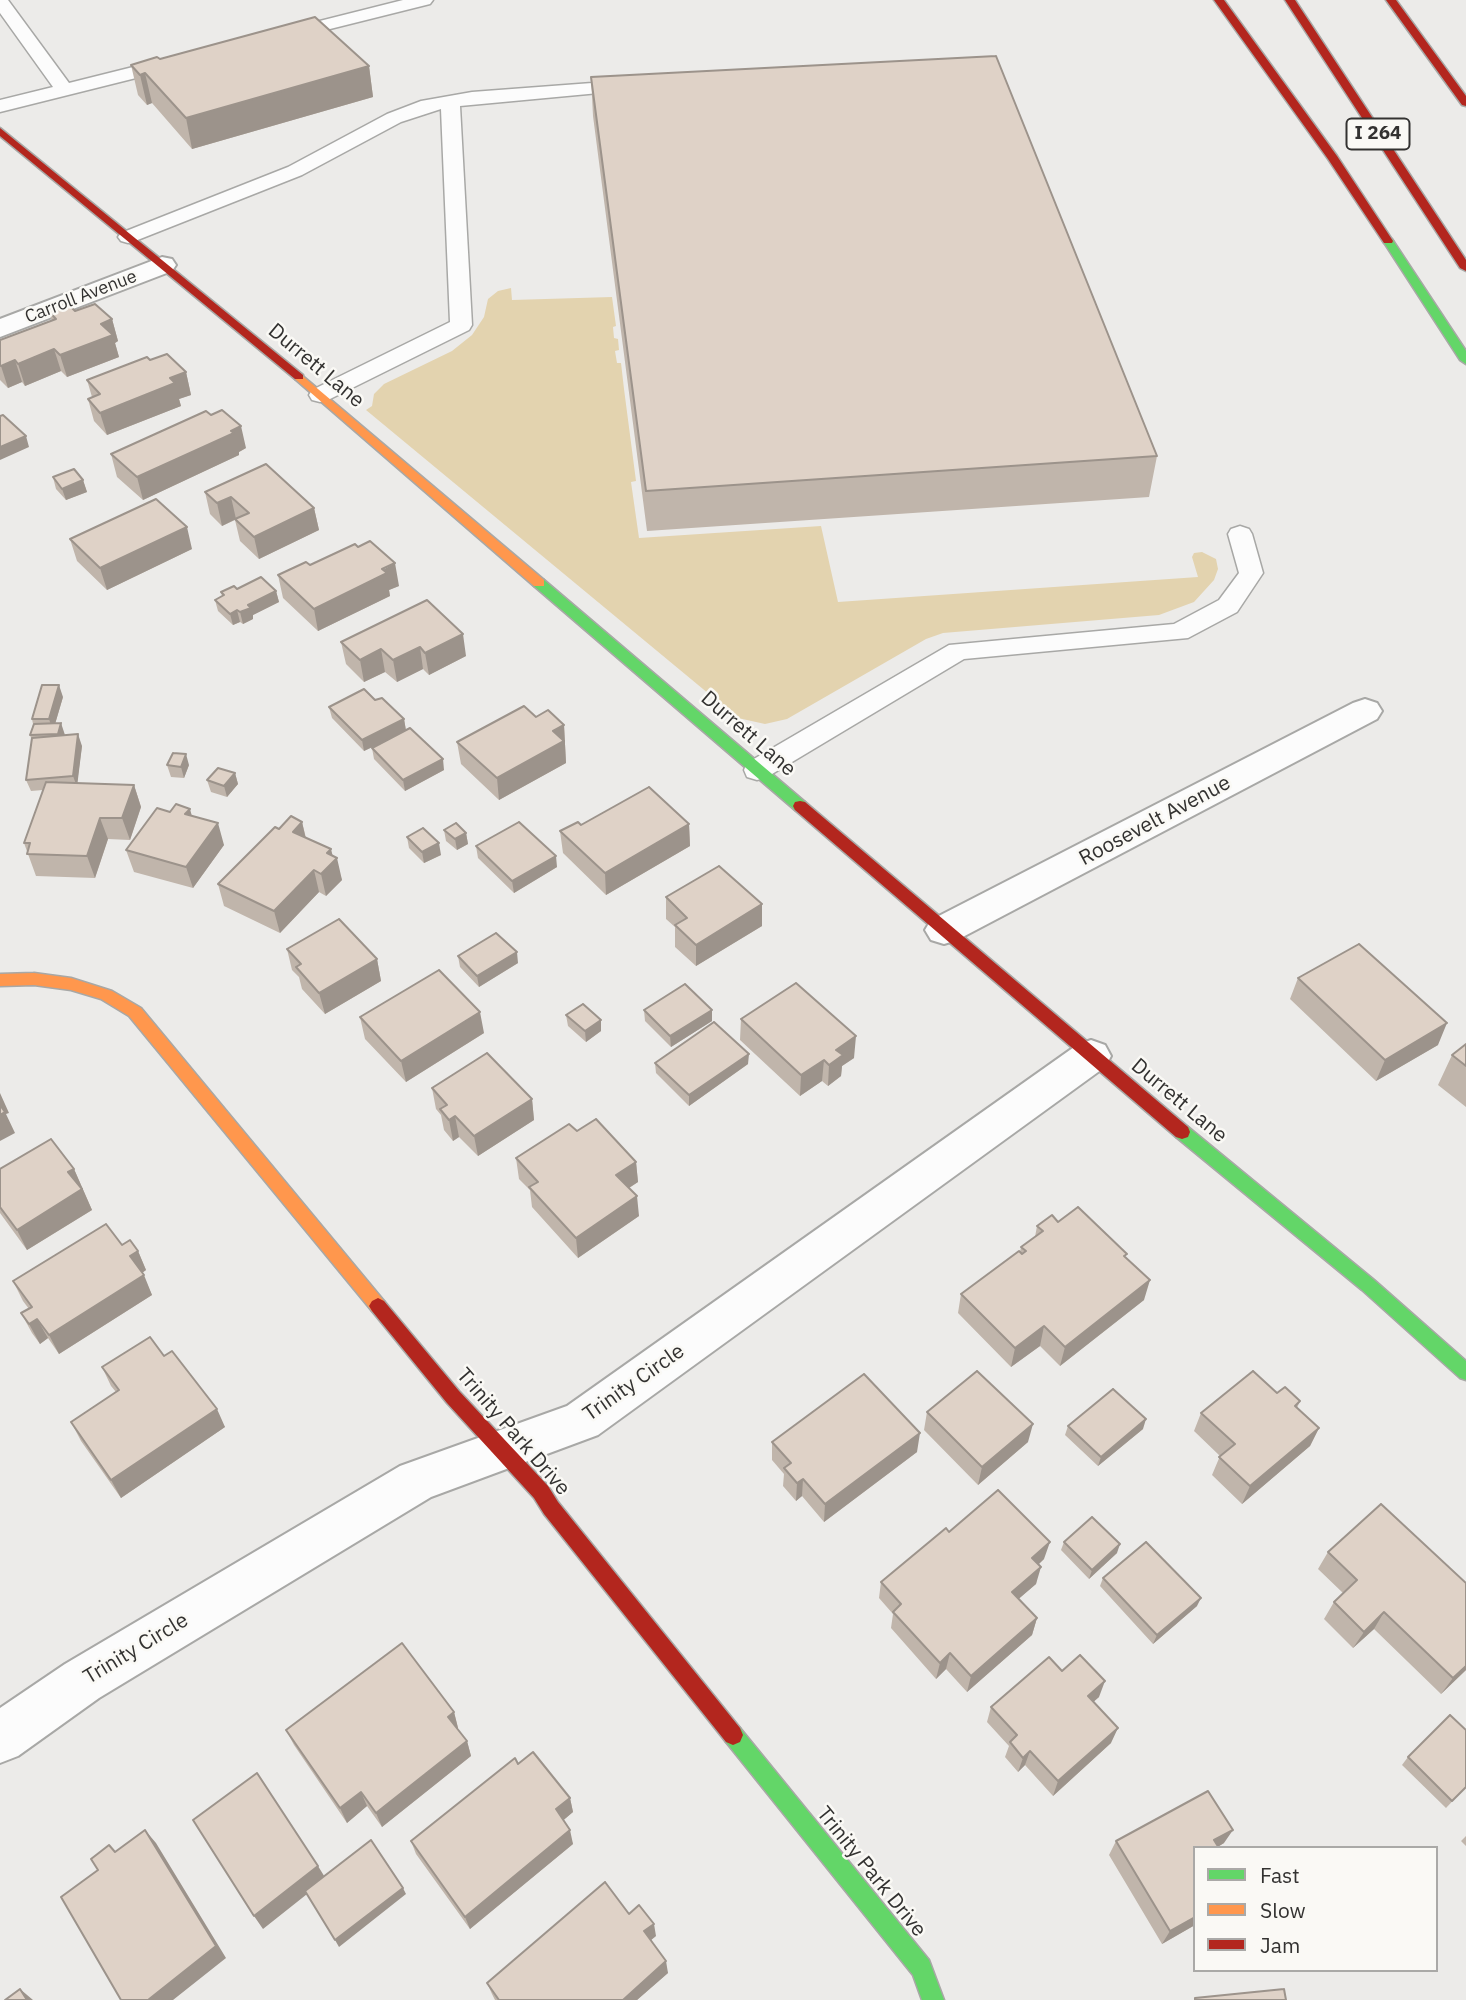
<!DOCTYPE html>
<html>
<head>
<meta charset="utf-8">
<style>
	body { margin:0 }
	#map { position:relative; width:1466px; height:2000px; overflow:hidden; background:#ecebe9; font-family:"IBM Plex Sans",sans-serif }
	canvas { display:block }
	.legend { position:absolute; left:1193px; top:1846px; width:245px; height:126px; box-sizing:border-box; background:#faf9f5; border:2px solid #aaa9a7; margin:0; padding:9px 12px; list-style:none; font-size:21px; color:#333231 }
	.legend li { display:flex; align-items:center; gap:14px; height:35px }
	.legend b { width:35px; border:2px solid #aaa9a7 }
</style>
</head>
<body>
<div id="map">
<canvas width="1466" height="2000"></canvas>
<ul class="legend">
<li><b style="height:9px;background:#63d668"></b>Fast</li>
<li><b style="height:9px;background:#ff974d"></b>Slow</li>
<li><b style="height:9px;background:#b3261e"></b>Jam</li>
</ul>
</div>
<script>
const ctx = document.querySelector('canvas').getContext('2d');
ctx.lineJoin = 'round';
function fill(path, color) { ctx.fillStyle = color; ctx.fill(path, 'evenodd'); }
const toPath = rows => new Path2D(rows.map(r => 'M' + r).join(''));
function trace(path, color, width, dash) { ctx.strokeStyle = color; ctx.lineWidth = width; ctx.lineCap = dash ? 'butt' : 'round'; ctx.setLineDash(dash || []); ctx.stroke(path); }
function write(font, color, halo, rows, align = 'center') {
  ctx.font = font + ' "IBM Plex Sans",sans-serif'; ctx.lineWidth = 5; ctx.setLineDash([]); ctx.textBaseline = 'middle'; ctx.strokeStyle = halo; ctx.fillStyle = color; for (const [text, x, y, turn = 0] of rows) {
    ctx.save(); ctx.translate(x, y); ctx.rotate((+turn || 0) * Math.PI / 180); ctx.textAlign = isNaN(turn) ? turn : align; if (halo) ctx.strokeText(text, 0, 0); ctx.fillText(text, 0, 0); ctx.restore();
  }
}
const green = toPath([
	[511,288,512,300,612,297,616,326,613,327,614,338,618,339,619,350,615,351,617,363,621,363,624,389,636,481,631,482,639,538,821,526,838,602,1198,577,1192,557,1194,553,1202,552,1216,559,1218,569,1214,580,1194,602,1159,615,943,633,926,639,787,719,765,724,738,718,366,410,372,406,374,394,384,384,452,351,472,335,484,317,488,299,498,291]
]);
const lane = toPath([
	[0,0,8,0,69,83,173,57,182,63,180,67,0,112,0,100,53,87,0,13,0,0],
	[403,0,433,0,430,4,286,40,277,35,280,31,403,0],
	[592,83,599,85,601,89,599,93,460,106,472,325,469,330,328,400,320,402,312,400,309,395,312,390,450,322,441,109,401,122,302,175,135,241,128,243,121,241,118,237,121,233,288,167,387,114,421,101,472,92,592,83],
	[1240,526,1249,529,1252,534,1263,573,1237,612,1188,638,964,659,767,777,757,780,747,777,744,770,747,763,949,645,1174,624,1219,600,1239,573,1228,534,1231,529,1240,526]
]);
const street = toPath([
	[162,257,172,259,176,265,172,271,0,337,0,319,162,257],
	[1365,699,1377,703,1382,711,1377,719,957,940,944,944,931,940,925,930,931,920,1353,703,1365,699],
	[1091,1040,1105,1045,1111,1056,1105,1067,598,1435,431,1497,99,1698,18,1756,0,1763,0,1708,65,1664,400,1466,567,1406,1077,1045,1091,1040]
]);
const fast = toPath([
	[1384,239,1392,239,1466,351,1466,364,1460,360,1383,241,1384,239],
	[539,579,544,580,805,802,807,806,805,810,795,810,534,586,532,583,539,579],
	[1182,1125,1188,1127,1374,1280,1466,1361,1466,1380,1460,1378,1362,1290,1176,1137,1174,1132,1176,1127,1182,1125],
	[733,1725,740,1728,929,1960,944,2000,922,2000,913,1975,726,1742,723,1735,726,1728,733,1725]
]);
const slow = toPath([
	[299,373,544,580,544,586,534,586,295,379,295,375,299,373],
	[34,973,71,978,112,991,141,1008,384,1301,387,1306,384,1311,378,1314,372,1311,129,1016,101,999,71,990,34,985,0,986,0,974,34,973]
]);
const jam = toPath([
	[1214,0,1224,0,1337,156,1393,241,1392,243,1384,243,1328,159,1214,0],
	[1285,0,1295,0,1466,260,1466,271,1460,268,1285,0],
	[1386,0,1396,0,1466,96,1466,106,1462,105,1386,0],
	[0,128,303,375,303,379,295,379,0,136,0,128],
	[800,801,805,802,1188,1127,1190,1132,1188,1137,1182,1139,1176,1137,795,810,793,806,795,802,800,801],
	[378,1298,384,1301,459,1391,548,1486,558,1502,740,1728,743,1735,740,1742,733,1745,726,1742,544,1514,534,1498,447,1403,372,1311,369,1306,372,1301,378,1298]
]);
const wall = toPath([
	[160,59,369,66,373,97,192,149,152,103,147,105,138,95,131,65],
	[591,77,1157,456,1149,497,647,531,593,116],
	[48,310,75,311,112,319,118,341,115,343,119,357,67,377,61,371,25,386,22,382,8,388,0,380,0,340,52,321],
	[150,360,186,372,191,395,179,399,181,406,107,435,94,421,88,399,92,397,87,380],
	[246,448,239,452,239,455,143,500,117,477,111,454],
	[53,477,83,480,87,492,66,500,56,489],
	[205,492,314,508,319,530,259,559,240,541,235,520,222,526,210,514],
	[70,539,192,549,107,590,77,561],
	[358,547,399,586,389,590,390,596,318,631,283,598,278,575,310,565],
	[237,589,276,591,279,602,253,615,253,619,243,624,240,622,233,625,218,611,215,600,222,596,221,592],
	[427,600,466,656,429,675,423,669,397,682,385,672,364,682,346,664,341,642],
	[63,697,55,724,64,735,82,746,77,783,134,785,141,807,130,840,108,839,95,878,36,876,24,843,43,790,31,791,26,780,32,741,30,735,33,724,32,719],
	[375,700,404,719,406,730,444,770,405,791,374,759,372,748,393,737,364,751,332,718,329,707],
	[536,717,564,725,566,763,499,800,461,764,457,742],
	[167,765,189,765,184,778,171,777],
	[235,773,238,784,227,797,211,792,207,780],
	[192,816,224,845,193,888,134,872,126,850],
	[302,822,306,838,333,856,342,880,326,896,319,892,280,933,224,906,218,884,279,829],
	[689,824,690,846,606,895,563,853,560,831,581,825],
	[444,830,466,833,468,844,457,850,446,841],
	[407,837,441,855,424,863,409,848],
	[476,846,557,867,514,893,478,858],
	[666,897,762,904,762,926,696,966,675,947,675,927,666,919],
	[287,949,377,959,381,981,325,1014,302,989,299,977,292,970],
	[458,956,518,963,479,987,460,967],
	[1298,978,1438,1045,1376,1081,1290,999],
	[644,1010,712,1021,671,1047,645,1021],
	[566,1015,601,1020,601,1031,586,1042,568,1026],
	[360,1017,484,1033,406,1082,365,1039],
	[741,1019,854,1058,842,1066,841,1076,828,1086,822,1081,800,1096,740,1040],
	[1466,1044,1466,1107,1438,1085,1452,1055],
	[655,1063,748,1064,689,1106,656,1073],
	[432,1088,532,1099,534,1120,478,1156,459,1137,453,1141,444,1130,441,1115,436,1109],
	[577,1131,636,1162,638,1182,629,1188,639,1216,578,1258,532,1207,530,1190,519,1179,516,1158],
	[0,1169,74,1169,92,1210,27,1250,0,1213],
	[1058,1222,1126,1258,1144,1300,1060,1366,1040,1346,1011,1367,958,1313,961,1294,1020,1252,1021,1247,1035,1237,1037,1226],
	[122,1245,138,1251,146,1270,142,1273,152,1295,59,1354,48,1338,40,1344,32,1333,21,1313,29,1309,23,1301,13,1281],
	[164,1356,225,1427,121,1498,81,1441,71,1422,116,1392,111,1386,102,1367],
	[1277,1393,1300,1401,1297,1408,1319,1428,1310,1446,1242,1504,1212,1475,1220,1456,1194,1431,1201,1413],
	[927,1412,1028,1442,978,1485,924,1430],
	[1068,1426,1143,1429,1098,1466,1065,1435],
	[772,1442,917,1452,824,1522,802,1496,796,1501,783,1486,784,1474,772,1460],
	[1064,1542,1117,1553,1089,1579,1061,1550],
	[1328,1552,1466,1670,1441,1694,1374,1629,1353,1648,1324,1619,1334,1602,1343,1593,1318,1569],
	[1044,1559,1039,1564,1036,1584,1018,1599,1037,1618,1032,1635,967,1692,946,1669,936,1679,891,1628,893,1614,879,1598,881,1582],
	[1103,1578,1197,1606,1153,1644,1100,1586],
	[1062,1671,1099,1697,1093,1702,1111,1743,1053,1796,1025,1765,1018,1772,1005,1757,1009,1746,987,1722,991,1707],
	[454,1712,458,1728,457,1729,467,1741,471,1756,382,1827,367,1806,347,1823,294,1745,286,1730],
	[1408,1757,1466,1787,1446,1808,1402,1765],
	[518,1764,570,1798,573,1812,563,1820,573,1844,470,1929,416,1854,411,1841],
	[1466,1836,1466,1846,1461,1841],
	[1116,1841,1224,1843,1219,1846,1195,1925,1162,1944,1109,1855],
	[656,1936,651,1940,668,1973,637,2000,495,2000,492,1994,487,1983]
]);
const shadedWall = toPath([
	[369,66,373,97,192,149,186,118],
	[145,73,152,103,147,105,140,75],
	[112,319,118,341,115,343,119,357,67,377,60,355,101,324],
	[54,349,61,371,25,386,18,364],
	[15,360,22,382,8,388,1,366],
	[186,372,191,395,179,399,181,406,107,435,100,413,170,378],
	[241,426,246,448,239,452,239,455,143,500,137,477],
	[26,436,29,447,0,460,0,447],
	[83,480,87,492,66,500,62,489],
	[231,497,236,519,222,526,217,503],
	[314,508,319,530,259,559,254,537],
	[187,527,192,549,107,590,100,568],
	[395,563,399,586,389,590,390,596,318,631,314,609],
	[276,591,279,602,253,615,253,619,243,624,240,612,248,605],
	[237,610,240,622,233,625,230,614],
	[463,634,466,656,429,675,425,653],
	[420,647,423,669,397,682,393,660],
	[381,649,385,672,364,682,360,660],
	[59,685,63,697,53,731,49,719],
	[404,719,406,731,364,751,362,740],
	[61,723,65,735,62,746,58,734],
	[564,725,566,763,499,800,497,778,553,731],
	[78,734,82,746,77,787,73,776],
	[186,754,189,765,184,778,181,767],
	[443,759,444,770,405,791,403,780],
	[235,773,238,784,227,797,224,786],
	[134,785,141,807,130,840,122,818],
	[190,809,196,831,185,814],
	[100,818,108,839,95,878,87,856],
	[302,822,307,844,293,832],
	[218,823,224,845,193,888,186,867],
	[689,824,690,846,606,895,605,873],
	[466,833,468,844,457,850,455,839],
	[439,843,441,855,424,863,422,852],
	[331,849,334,861,337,858,342,880,326,896,321,874,327,853],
	[556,856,557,867,514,893,512,881],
	[314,870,319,892,280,933,274,911],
	[762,904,762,926,696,966,696,945],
	[517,952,518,963,479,987,477,976],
	[377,959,381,981,325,1014,319,993],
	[712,1010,712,1021,671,1047,670,1036],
	[480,1012,484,1033,406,1082,401,1061],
	[601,1020,601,1031,586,1042,585,1031],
	[1447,1023,1438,1045,1376,1081,1385,1060],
	[856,1036,854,1058,842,1066,841,1076,828,1086,829,1065,836,1050],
	[749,1054,748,1064,689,1106,689,1095],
	[824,1060,822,1081,800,1096,801,1075],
	[0,1093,9,1113,6,1114,15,1133,0,1141],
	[532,1099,534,1120,478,1156,474,1136],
	[455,1116,459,1137,453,1141,449,1120],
	[636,1162,638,1182,618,1195,616,1175],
	[74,1169,92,1210,27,1250,17,1230,68,1172],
	[637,1196,639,1216,578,1258,576,1238],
	[138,1251,146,1270,139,1275,130,1256],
	[144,1275,152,1295,59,1354,49,1335],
	[1150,1280,1144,1300,1060,1366,1065,1347],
	[37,1319,48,1338,40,1344,29,1324],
	[1044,1326,1040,1346,1011,1367,1015,1348],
	[217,1409,225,1427,121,1498,111,1480],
	[1146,1419,1143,1429,1098,1466,1101,1457],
	[1033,1424,1028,1442,978,1485,982,1467],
	[1319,1428,1310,1446,1242,1504,1250,1486],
	[920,1433,917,1452,824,1522,825,1504],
	[803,1479,802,1496,796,1501,797,1483],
	[1050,1542,1044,1559,1027,1575,1032,1558],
	[1120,1544,1117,1553,1089,1579,1092,1570],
	[1041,1567,1036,1584,1007,1609,1012,1592],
	[1201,1598,1197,1606,1153,1644,1157,1635],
	[1384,1612,1374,1629,1353,1648,1364,1632],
	[1037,1618,1032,1635,967,1692,971,1676],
	[950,1653,946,1669,936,1679,940,1663],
	[1466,1666,1466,1670,1441,1694,1453,1678],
	[1105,1681,1099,1697,1082,1712,1088,1696],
	[454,1712,458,1728,453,1732,448,1717],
	[1118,1728,1111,1743,1053,1796,1058,1781],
	[467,1741,471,1756,382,1827,376,1813],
	[1030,1751,1025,1765,1018,1772,1023,1758],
	[361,1792,367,1806,347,1823,340,1808],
	[570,1798,573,1812,559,1824,556,1809],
	[145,1830,156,1843,226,1958,173,2000,148,2000],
	[570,1830,573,1844,470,1929,465,1917],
	[1233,1830,1224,1843,1216,1848,1214,1840],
	[318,1866,326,1879,263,1929,254,1916],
	[403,1888,406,1894,339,1947,335,1940],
	[1195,1917,1195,1925,1162,1944,1170,1931],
	[654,1924,656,1936,646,1944,644,1931],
	[666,1961,668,1973,637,2000,623,2000],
	[20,1989,33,2000,27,2000]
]);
const building = toPath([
	[315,17,369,66,186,118,145,73,140,75,131,65,157,57,160,59,315,17],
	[996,56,1157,456,646,491,591,77,996,56],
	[67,303,75,311,95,304,112,319,101,324,113,335,60,355,54,349,18,364,15,360,1,366,0,365,0,340,56,319,48,310,67,303],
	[167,354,186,372,170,378,175,383,100,413,88,399,100,394,87,380,147,357,150,360,167,354],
	[222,410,241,426,231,431,234,433,137,477,111,454,206,411,211,415,222,410],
	[3,415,26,436,0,447,0,416,3,415],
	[266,464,314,508,254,537,235,519,249,513,231,497,217,503,205,492,266,464],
	[74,469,83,480,62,489,53,477,74,469],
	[156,499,187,527,100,568,70,539,156,499],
	[370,541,395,563,382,569,387,573,314,609,278,575,306,562,310,565,355,544,358,547,370,541],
	[261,577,276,591,248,605,251,608,240,612,237,610,230,614,215,600,224,595,221,592,234,586,237,589,261,577],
	[427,600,463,634,425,653,420,647,393,660,381,649,360,660,341,642,427,600],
	[42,685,59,685,49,719,32,719,42,685],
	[364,689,375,700,382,698,404,719,362,740,329,707,364,689],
	[524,706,536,717,548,710,564,725,553,731,564,741,497,778,457,742,524,706],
	[61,723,58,734,30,735,34,724,61,723],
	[410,728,443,759,403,780,372,748,410,728],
	[78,734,73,776,26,780,32,738,78,734],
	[173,753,186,754,181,767,167,765,173,753],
	[218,768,235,773,224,786,207,780,218,768],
	[46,782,134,785,122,818,100,818,87,856,27,854,30,843,24,843,46,782],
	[649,787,689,824,605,873,560,831,578,822,581,825,649,787],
	[176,804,190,809,185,814,218,823,186,867,126,850,157,808,170,812,176,804],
	[291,816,302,822,293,832,331,849,327,853,337,858,321,874,314,870,274,911,218,884,275,827,279,829,291,816],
	[519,822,556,856,512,881,476,846,519,822],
	[456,823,466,833,455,839,444,830,456,823],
	[423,828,439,843,422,852,407,837,423,828],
	[719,866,762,904,696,945,675,925,687,918,666,897,719,866],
	[339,919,377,959,319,993,296,967,301,964,287,949,339,919],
	[496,933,517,952,477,976,458,956,496,933],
	[1359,944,1447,1023,1385,1060,1298,978,1359,944],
	[439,970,480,1012,401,1061,360,1017,439,970],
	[796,983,856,1036,836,1050,843,1055,829,1065,824,1060,801,1075,741,1019,796,983],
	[685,984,712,1010,670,1036,644,1010,685,984],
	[583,1004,601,1020,585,1031,566,1015,583,1004],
	[714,1022,749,1054,689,1095,655,1063,714,1022],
	[1466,1044,1466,1066,1452,1055,1466,1044],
	[487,1053,532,1099,474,1136,455,1116,449,1120,440,1109,447,1105,432,1088,487,1053],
	[0,1105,5,1112,0,1115,0,1105],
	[596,1119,636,1162,616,1175,637,1196,576,1238,529,1187,538,1182,516,1158,569,1124,577,1131,596,1119],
	[51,1139,74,1169,68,1172,82,1189,17,1230,0,1207,0,1169,51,1139],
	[1078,1207,1127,1254,1124,1256,1150,1280,1065,1347,1044,1326,1015,1348,961,1294,1019,1251,1022,1254,1026,1251,1021,1247,1043,1231,1037,1226,1052,1215,1058,1222,1078,1207],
	[106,1224,122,1245,130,1240,138,1251,130,1256,144,1275,49,1335,37,1319,29,1324,21,1313,32,1307,13,1281,106,1224],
	[150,1337,164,1356,172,1351,217,1409,111,1480,71,1422,119,1390,102,1367,150,1337],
	[977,1371,1033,1424,982,1467,927,1412,977,1371],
	[1253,1371,1277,1393,1285,1387,1300,1401,1295,1406,1319,1428,1250,1486,1219,1457,1235,1444,1201,1413,1253,1371],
	[864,1374,920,1433,825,1504,803,1479,797,1483,784,1468,791,1463,772,1442,864,1374],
	[1113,1389,1146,1419,1101,1457,1068,1426,1113,1389],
	[998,1490,1050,1542,1032,1558,1041,1567,1012,1592,1037,1618,971,1676,950,1653,940,1663,893,1612,901,1604,881,1582,946,1528,949,1532,998,1490],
	[1381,1504,1466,1583,1466,1666,1453,1678,1384,1612,1364,1632,1334,1602,1357,1580,1328,1552,1381,1504],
	[1092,1517,1120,1544,1092,1570,1064,1542,1092,1517],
	[1146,1542,1201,1598,1157,1635,1103,1578,1146,1542],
	[402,1643,454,1712,448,1717,467,1741,376,1813,361,1792,340,1808,286,1730,402,1643],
	[1080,1655,1105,1681,1088,1696,1118,1728,1058,1781,1030,1751,1023,1758,1010,1742,1017,1735,991,1707,1049,1657,1062,1671,1080,1655],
	[1450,1715,1466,1730,1466,1787,1452,1801,1408,1757,1450,1715],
	[533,1752,570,1798,556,1809,570,1830,465,1917,411,1841,515,1758,518,1764,533,1752],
	[257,1773,318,1866,254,1916,193,1820,257,1773],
	[1208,1791,1233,1830,1214,1840,1219,1848,1195,1848,1195,1917,1170,1931,1116,1841,1208,1791],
	[145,1830,216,1946,148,2000,121,2000,61,1897,98,1870,91,1859,109,1845,115,1852,145,1830],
	[371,1840,403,1888,335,1940,305,1891,371,1840],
	[605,1882,629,1914,639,1905,654,1924,644,1931,666,1961,623,2000,499,2000,487,1983,605,1882],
	[20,1989,27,2000,5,2000,20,1989],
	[1284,1989,1286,2000,1195,2000,1195,1998,1284,1989]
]);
const farStreetnames = [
	["Carroll Avenue",81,297,-21]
];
const shields = [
	[1378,134,63]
];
const shieldNames = [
	["I 264",1378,134]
];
const streetNames = [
	["Durrett Lane",316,366,40],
	["Durrett Lane",748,734,41],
	["Roosevelt Avenue",1155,821,-28],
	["Durrett Lane",1179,1101,40],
	["Trinity Circle",634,1383,-35],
	["Trinity Park Drive",513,1432,49],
	["Trinity Circle",136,1649,-31],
	["Trinity Park Drive",871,1872,51]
];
fill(green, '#e3d3af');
trace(lane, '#a8a8a6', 3);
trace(street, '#a8a8a6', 4);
trace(fast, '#a8a8a6', 3);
trace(slow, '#a8a8a6', 3);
trace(jam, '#a8a8a6', 3);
fill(lane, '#fcfcfc');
fill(street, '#fcfcfc');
fill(fast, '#63d668');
fill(slow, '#ff974d');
fill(jam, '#b3261e');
fill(wall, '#c0b5ab');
fill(shadedWall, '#9c938b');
fill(building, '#dfd2c7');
trace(building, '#9c938b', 2);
write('18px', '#333231', '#faf9f5', farStreetnames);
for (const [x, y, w] of shields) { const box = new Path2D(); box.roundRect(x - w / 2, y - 15.5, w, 31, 5); ctx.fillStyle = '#faf9f5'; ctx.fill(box); trace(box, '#333231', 2); }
write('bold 19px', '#333231', null, shieldNames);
write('21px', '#333231', '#faf9f5', streetNames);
</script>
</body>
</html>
